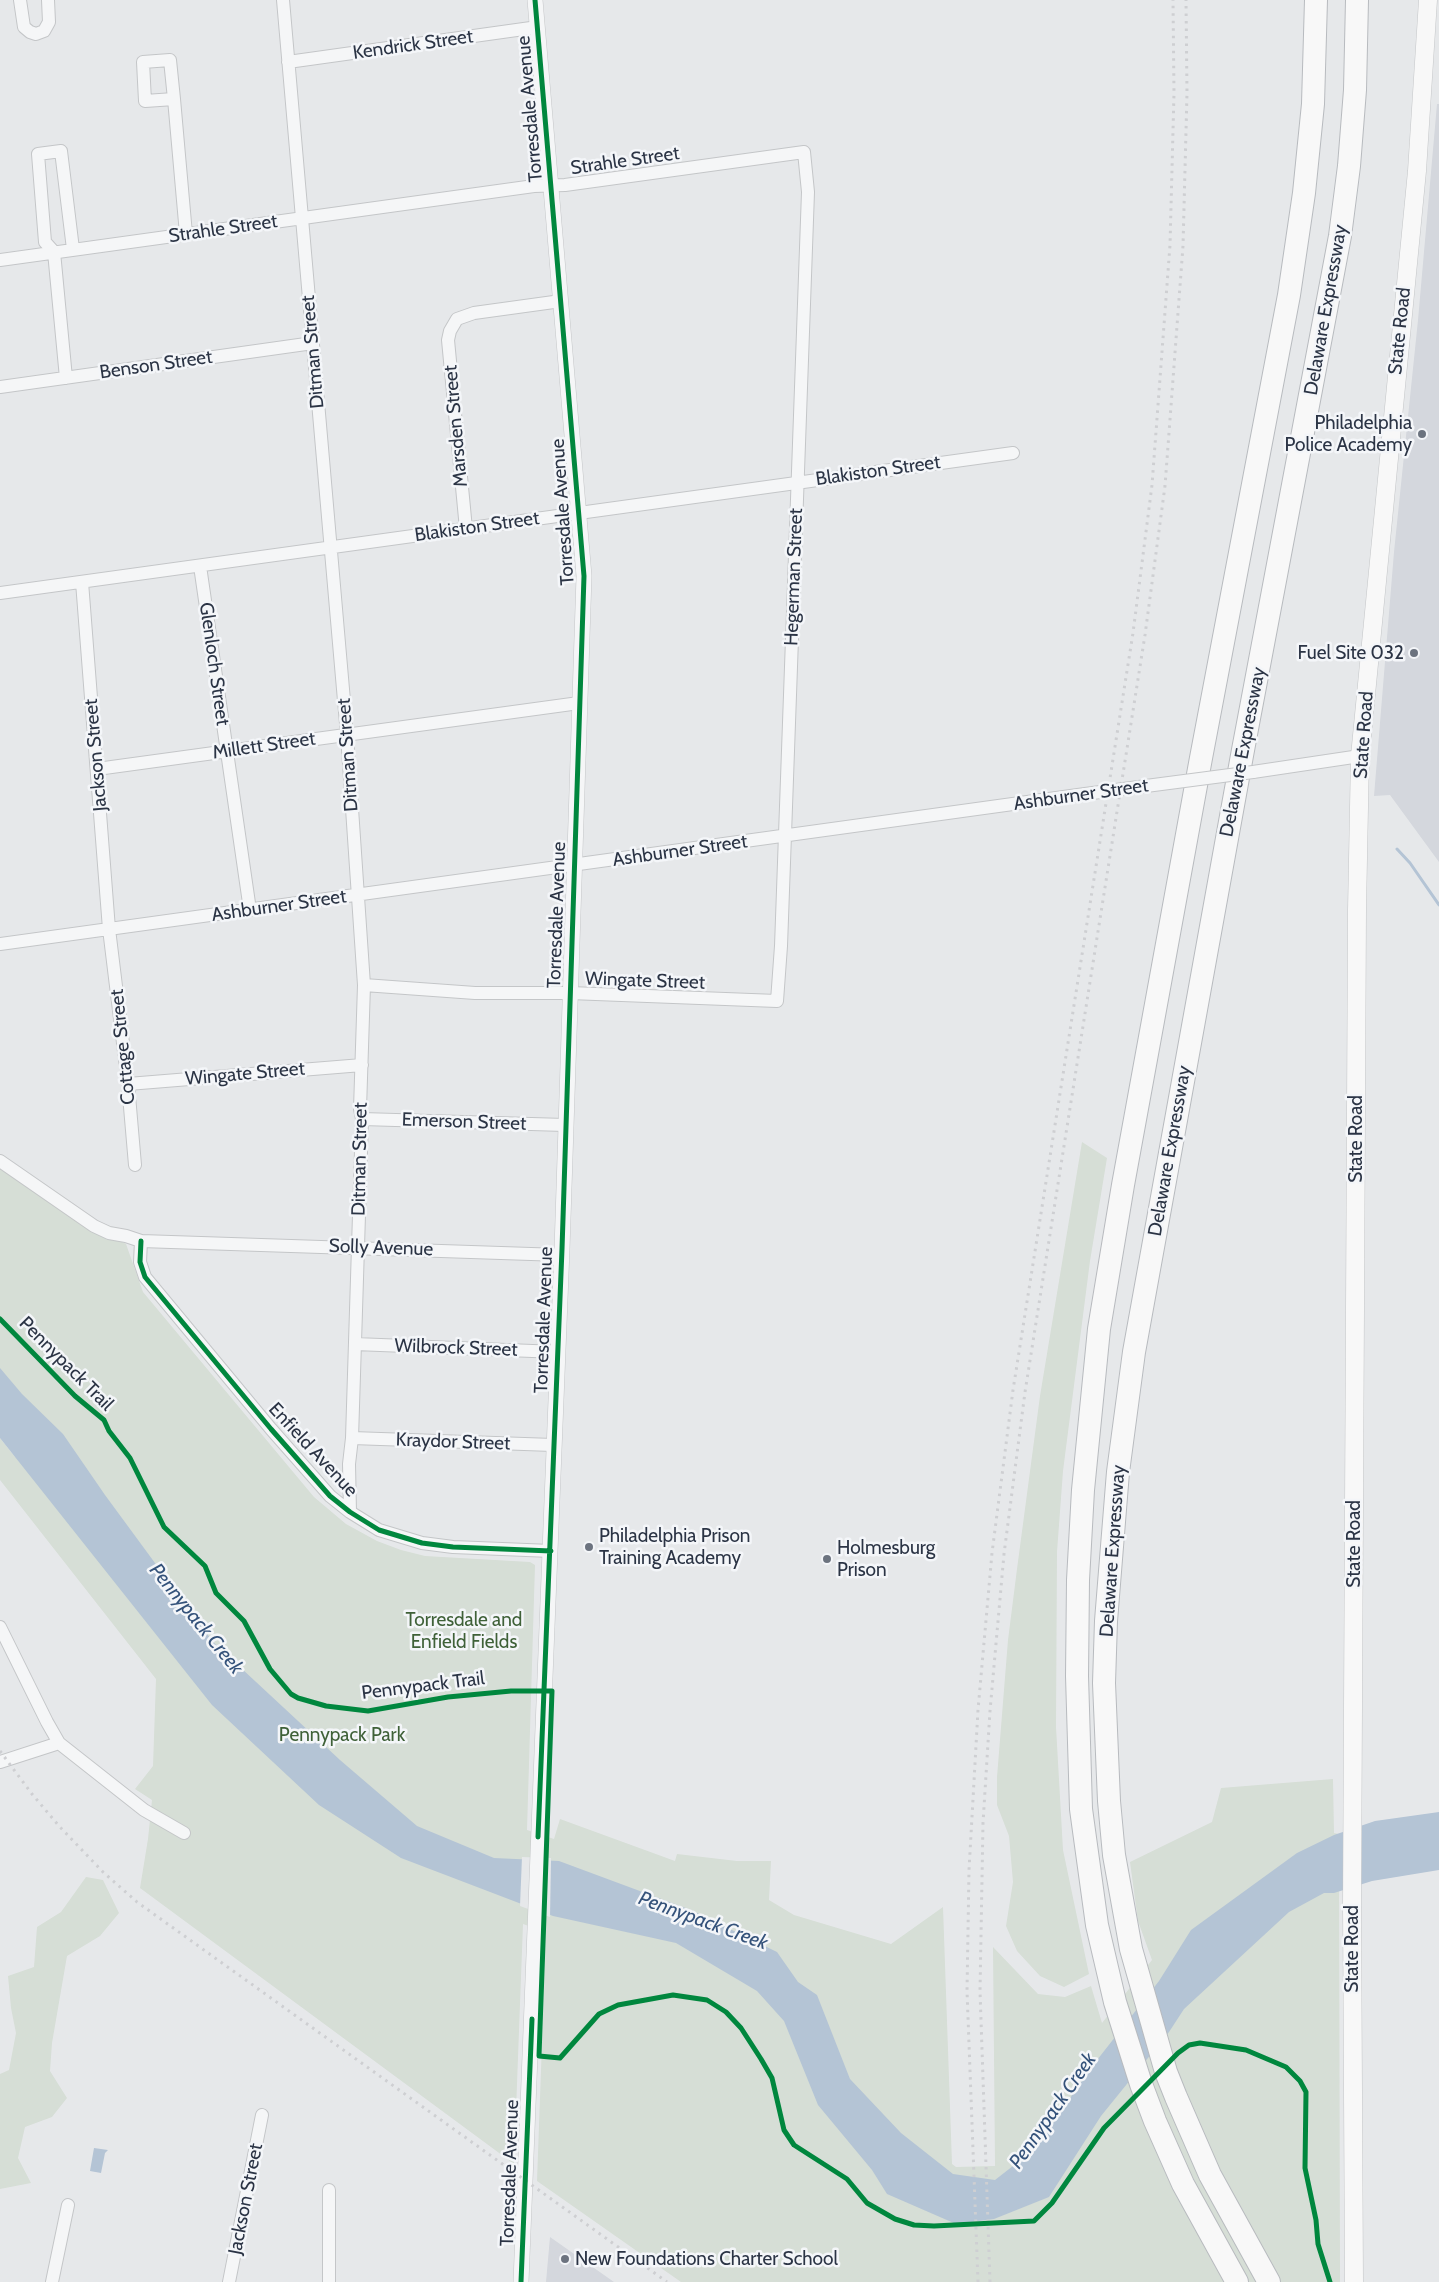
<!DOCTYPE html>
<html>
<head>
<meta charset="utf-8">
<style>
	body { margin:0 }
	canvas { display:block; background:#e6e8ea }
</style>
</head>
<body>
<canvas width="1439" height="2282"></canvas>
<script>
const ctx = document.querySelector('canvas').getContext('2d');
ctx.lineJoin = 'round';
function fill(path, color) { ctx.fillStyle = color; ctx.fill(path, 'evenodd'); }
const toPath = rows => new Path2D(rows.map(r => 'M' + r).join(''));
function trace(path, color, width, dash) { ctx.strokeStyle = color; ctx.lineWidth = width; ctx.lineCap = dash ? 'butt' : 'round'; ctx.setLineDash(dash || []); ctx.stroke(path); }
function write(font, color, halo, rows, align = 'center') {
  ctx.font = font + ' Cabin,sans-serif'; ctx.lineWidth = 5; ctx.setLineDash([]); ctx.textBaseline = 'middle'; ctx.strokeStyle = halo; ctx.fillStyle = color; for (const [text, x, y, turn = 0] of rows) {
    ctx.save(); ctx.translate(x, y); ctx.rotate((+turn || 0) * Math.PI / 180); ctx.textAlign = isNaN(turn) ? turn : align; if (halo) ctx.strokeText(text, 0, 0); ctx.fillText(text, 0, 0); ctx.restore();
  }
}
const built = toPath([
	[1437,104,1439,104,1439,862,1390,795,1374,796,1394,552,1418,320],
	[550,2237,614,2282,546,2282]
]);
const green = toPath([
	[1082,1142,1107,1158,1090,1261,1063,1471,1057,1552,1056,1727,1063,1850,1089,1974,1064,1987,1040,1976,1017,1951,1006,1926,1013,1882,1009,1836,997,1805,997,1777,1008,1640,1017,1569,1040,1396],
	[0,1168,56,1206,126,1244,143,1292,314,1497,346,1524,377,1541,401,1550,425,1556,530,1562,535,1565,527,1830,554,1839,560,1819,675,1861,677,1854,737,1861,771,1861,769,1900,794,1915,891,1944,943,1907,952,2164,956,2167,995,2166,993,1947,1038,1994,1065,1997,1091,1986,1102,2023,1152,1960,1138,1921,1130,1862,1212,1822,1221,1788,1333,1779,1334,1833,1339,1834,1339,1851,1340,2282,681,2282,537,2181,546,1932,523,1924,514,2164,140,1888,148,1839,152,1800,135,1789,153,1766,156,1679,0,1480,0,1438,15,1457,0,1431],
	[86,1877,103,1880,119,1913,100,1936,67,1956,52,2043,50,2071,67,2098,52,2117,25,2127,18,2158,31,2183,0,2189,0,2074,9,2070,16,2033,11,2008,8,1976,34,1967,37,1927,61,1912]
]);
const water = toPath([
	[0,1368,22,1394,63,1434,105,1495,213,1642,340,1760,417,1826,494,1858,559,1861,691,1910,777,1952,798,1982,817,1995,850,2079,901,2133,953,2174,995,2180,1036,2148,1090,2069,1159,1981,1191,1930,1297,1853,1334,1835,1375,1821,1439,1812,1439,1870,1372,1881,1334,1893,1324,1893,1289,1912,1184,2009,1169,2032,1101,2116,1049,2197,994,2219,956,2224,887,2194,872,2170,818,2105,784,2021,757,1991,676,1943,553,1916,401,1858,319,1805,212,1705,0,1438],
	[94,2148,108,2150,105,2153,101,2173,90,2171]
]);
const pier = toPath([
	[522,1857,551,1858,550,1917,520,1906]
]);
const stream = toPath([
	[1397,849,1410,863,1439,905]
]);
const minor = toPath([
	[20,0,24,27,30,32,36,34,44,31,49,22,48,0],
	[283,0,347,735,364,985,360,1109,362,1119,352,1438,349,1464,350,1512],
	[288,62,538,27],
	[174,99,145,101,143,62,170,60,174,99,186,234],
	[0,260,534,186,565,185,804,152,808,192,781,946,777,1001,570,993,475,993,364,985],
	[66,378,54,252,45,242,38,154,61,151,73,249],
	[0,387,313,343],
	[466,529,448,340,450,331,457,319,474,313,561,301],
	[200,566,250,910],
	[82,582,109,929,128,1084,135,1165],
	[0,593,1013,453],
	[97,769,579,703],
	[1253,772,1360,756],
	[0,944,1085,794],
	[128,1084,362,1065],
	[362,1119,565,1125],
	[0,1161,94,1226,109,1233,126,1236,141,1241,561,1255],
	[141,1241,140,1262,145,1277,271,1429,330,1496,350,1512,379,1530,422,1543,453,1547,551,1551],
	[355,1344,558,1352],
	[352,1438,553,1445],
	[0,1627,47,1722,59,1743,144,1810,184,1833],
	[0,1762,59,1743],
	[329,2190,329,2282],
	[52,2282,68,2205],
	[229,2282,262,2115]
]);
const tertiary = toPath([
	[521,2282,562,1249,584,576,535,0]
]);
const secondary = toPath([
	[1354,2282,1352,1903,1357,910,1360,756,1417,171,1428,0]
]);
const motorway = toPath([
	[1237,2282,1183,2184,1155,2121,1141,2084,1115,2002,1097,1925,1081,1809,1077,1676,1078,1580,1083,1490,1099,1329,1123,1185,1201,758,1289,295,1304,193,1313,104,1316,0],
	[1269,2282,1210,2175,1176,2097,1166,2072,1131,1949,1114,1855,1109,1801,1104,1683,1106,1621,1118,1472,1134,1352,1243,750,1340,236,1349,166,1355,90,1357,0]
]);
const rail = toPath([
	[0,1751,32,1794,59,1826,103,1872,137,1902,667,2282],
	[978,2282,967,1991,969,1870,978,1710,992,1553,1013,1390,1133,633,1152,485,1170,245,1174,93,1173,0],
	[990,2282,980,1991,983,1823,990,1711,1004,1554,1025,1392,1145,635,1165,486,1183,246,1187,93,1186,0]
]);
const minorBridge = toPath([
	[1085,794,1253,772]
]);
const cycleway = toPath([
	[535,0,584,576,562,1249,538,1837],
	[141,1241,140,1262,145,1277,271,1429,330,1496,350,1512,379,1530,422,1543,453,1547,551,1551],
	[0,1319,75,1396,104,1420,109,1431,130,1458,164,1527,205,1566,216,1593,244,1621,270,1669,291,1694,298,1698,326,1706,368,1711,448,1697,511,1691,552,1691,539,2056,560,2058,599,2014,618,2005,673,1995,707,2000,726,2012,741,2028,761,2059,772,2078,784,2130,794,2145,847,2179,867,2203,895,2219,914,2225,934,2226,1034,2221,1052,2203,1104,2128,1178,2053,1189,2045,1200,2043,1246,2050,1286,2067,1300,2081,1306,2092,1305,2168,1316,2220,1318,2244,1330,2282],
	[521,2282,532,2019]
]);
const markers = [
	[1422,434,5,"#6c737f"],
	[1414,653,5,"#6c737f"],
	[589,1547,5,"#6c737f"],
	[827,1559,5,"#6c737f"],
	[565,2259,5,"#6c737f"]
];
const streetNames = [
	["Kendrick Street",413,45,-8],
	["Torresdale Avenue",530,109,-95],
	["Strahle Street",625,161,-8],
	["Strahle Street",223,229,-8],
	["Delaware Expressway",1326,310,-80],
	["State Road",1400,331,-84],
	["Ditman Street",313,352,-95],
	["Benson Street",156,365,-8],
	["Marsden Street",456,426,-95],
	["Blakiston Street",878,471,-8],
	["Torresdale Avenue",563,512,-94],
	["Blakiston Street",477,527,-8],
	["Hegerman Street",794,577,-88],
	["Glenloch Street",214,664,82],
	["State Road",1364,735,-86],
	["Millett Street",264,746,-8],
	["Delaware Expressway",1243,752,-79],
	["Jackson Street",96,755,-95],
	["Ditman Street",348,755,-94],
	["Ashburner Street",1081,795,-8],
	["Ashburner Street",680,851,-8],
	["Ashburner Street",279,906,-8],
	["Torresdale Avenue",557,915,-88],
	["Wingate Street",645,981,2],
	["Cottage Street",123,1047,-96],
	["Wingate Street",245,1074,-5],
	["Emerson Street",464,1122,2],
	["State Road",1356,1139,-90],
	["Delaware Expressway",1170,1151,-80],
	["Ditman Street",360,1159,-89],
	["Solly Avenue",381,1248,2],
	["Torresdale Avenue",544,1320,-88],
	["Wilbrock Street",456,1348,2],
	["Pennypack Trail",66,1364,45],
	["Kraydor Street",453,1442,2],
	["Enfield Avenue",313,1450,47],
	["State Road",1354,1544,-90],
	["Delaware Expressway",1113,1551,-86],
	["Pennypack Trail",423,1686,-7],
	["State Road",1352,1949,-90],
	["Torresdale Avenue",510,2173,-88],
	["Jackson Street",246,2199,-79]
];
const poiNames = [
	["Philadelphia",1412,423,"right"],
	["Police Academy",1412,445,"right"],
	["Fuel Site 032",1404,653,"right"],
	["Philadelphia Prison",599,1536],
	["Training Academy",599,1558],
	["Holmesburg",837,1548],
	["Prison",837,1570],
	["New Foundations Charter School",575,2259]
];
const parkNames = [
	["Torresdale and",464,1620],
	["Enfield Fields",464,1642],
	["Pennypack Park",342,1735]
];
const waterNames = [
	["Pennypack Creek",196,1619,51],
	["Pennypack Creek",703,1921,20],
	["Pennypack Creek",1053,2111,-55]
];
fill(built, '#d4d7dd');
fill(green, '#d6ded6');
fill(water, '#b4c4d5');
fill(pier, '#e6e8ea');
trace(stream, '#b4c4d5', 3);
trace(minor, '#c4c6c8', 14);
trace(tertiary, '#c4c6c8', 16);
trace(secondary, '#c4c6c8', 19);
trace(motorway, '#b8bbbf', 24);
trace(minor, '#f5f6f7', 12);
trace(tertiary, '#f5f6f7', 15);
trace(secondary, '#f8f8f8', 18);
trace(motorway, '#f8f8f8', 22);
trace(rail, '#cecfd2', 3, [2.5, 5]);
trace(minorBridge, '#c4c6c8', 14, []);
trace(minorBridge, '#f5f6f7', 12);
trace(cycleway, '#00873e', 5);
for (const [x, y, r, color] of markers) { const dot = new Path2D(); dot.arc(x, y, r, 0, 2 * Math.PI); ctx.fillStyle = color; ctx.fill(dot); trace(dot, '#f4f6f9', 2); }
write('19px', '#2b3445', '#f4f6f9', streetNames);
write('19px', '#2b3445', '#f4f6f9', poiNames, 'left');
write('19px', '#3f6138', '#f4f6f9', parkNames);
write('italic 20px', '#34527a', '#f4f6f9', waterNames);
</script>
</body>
</html>
